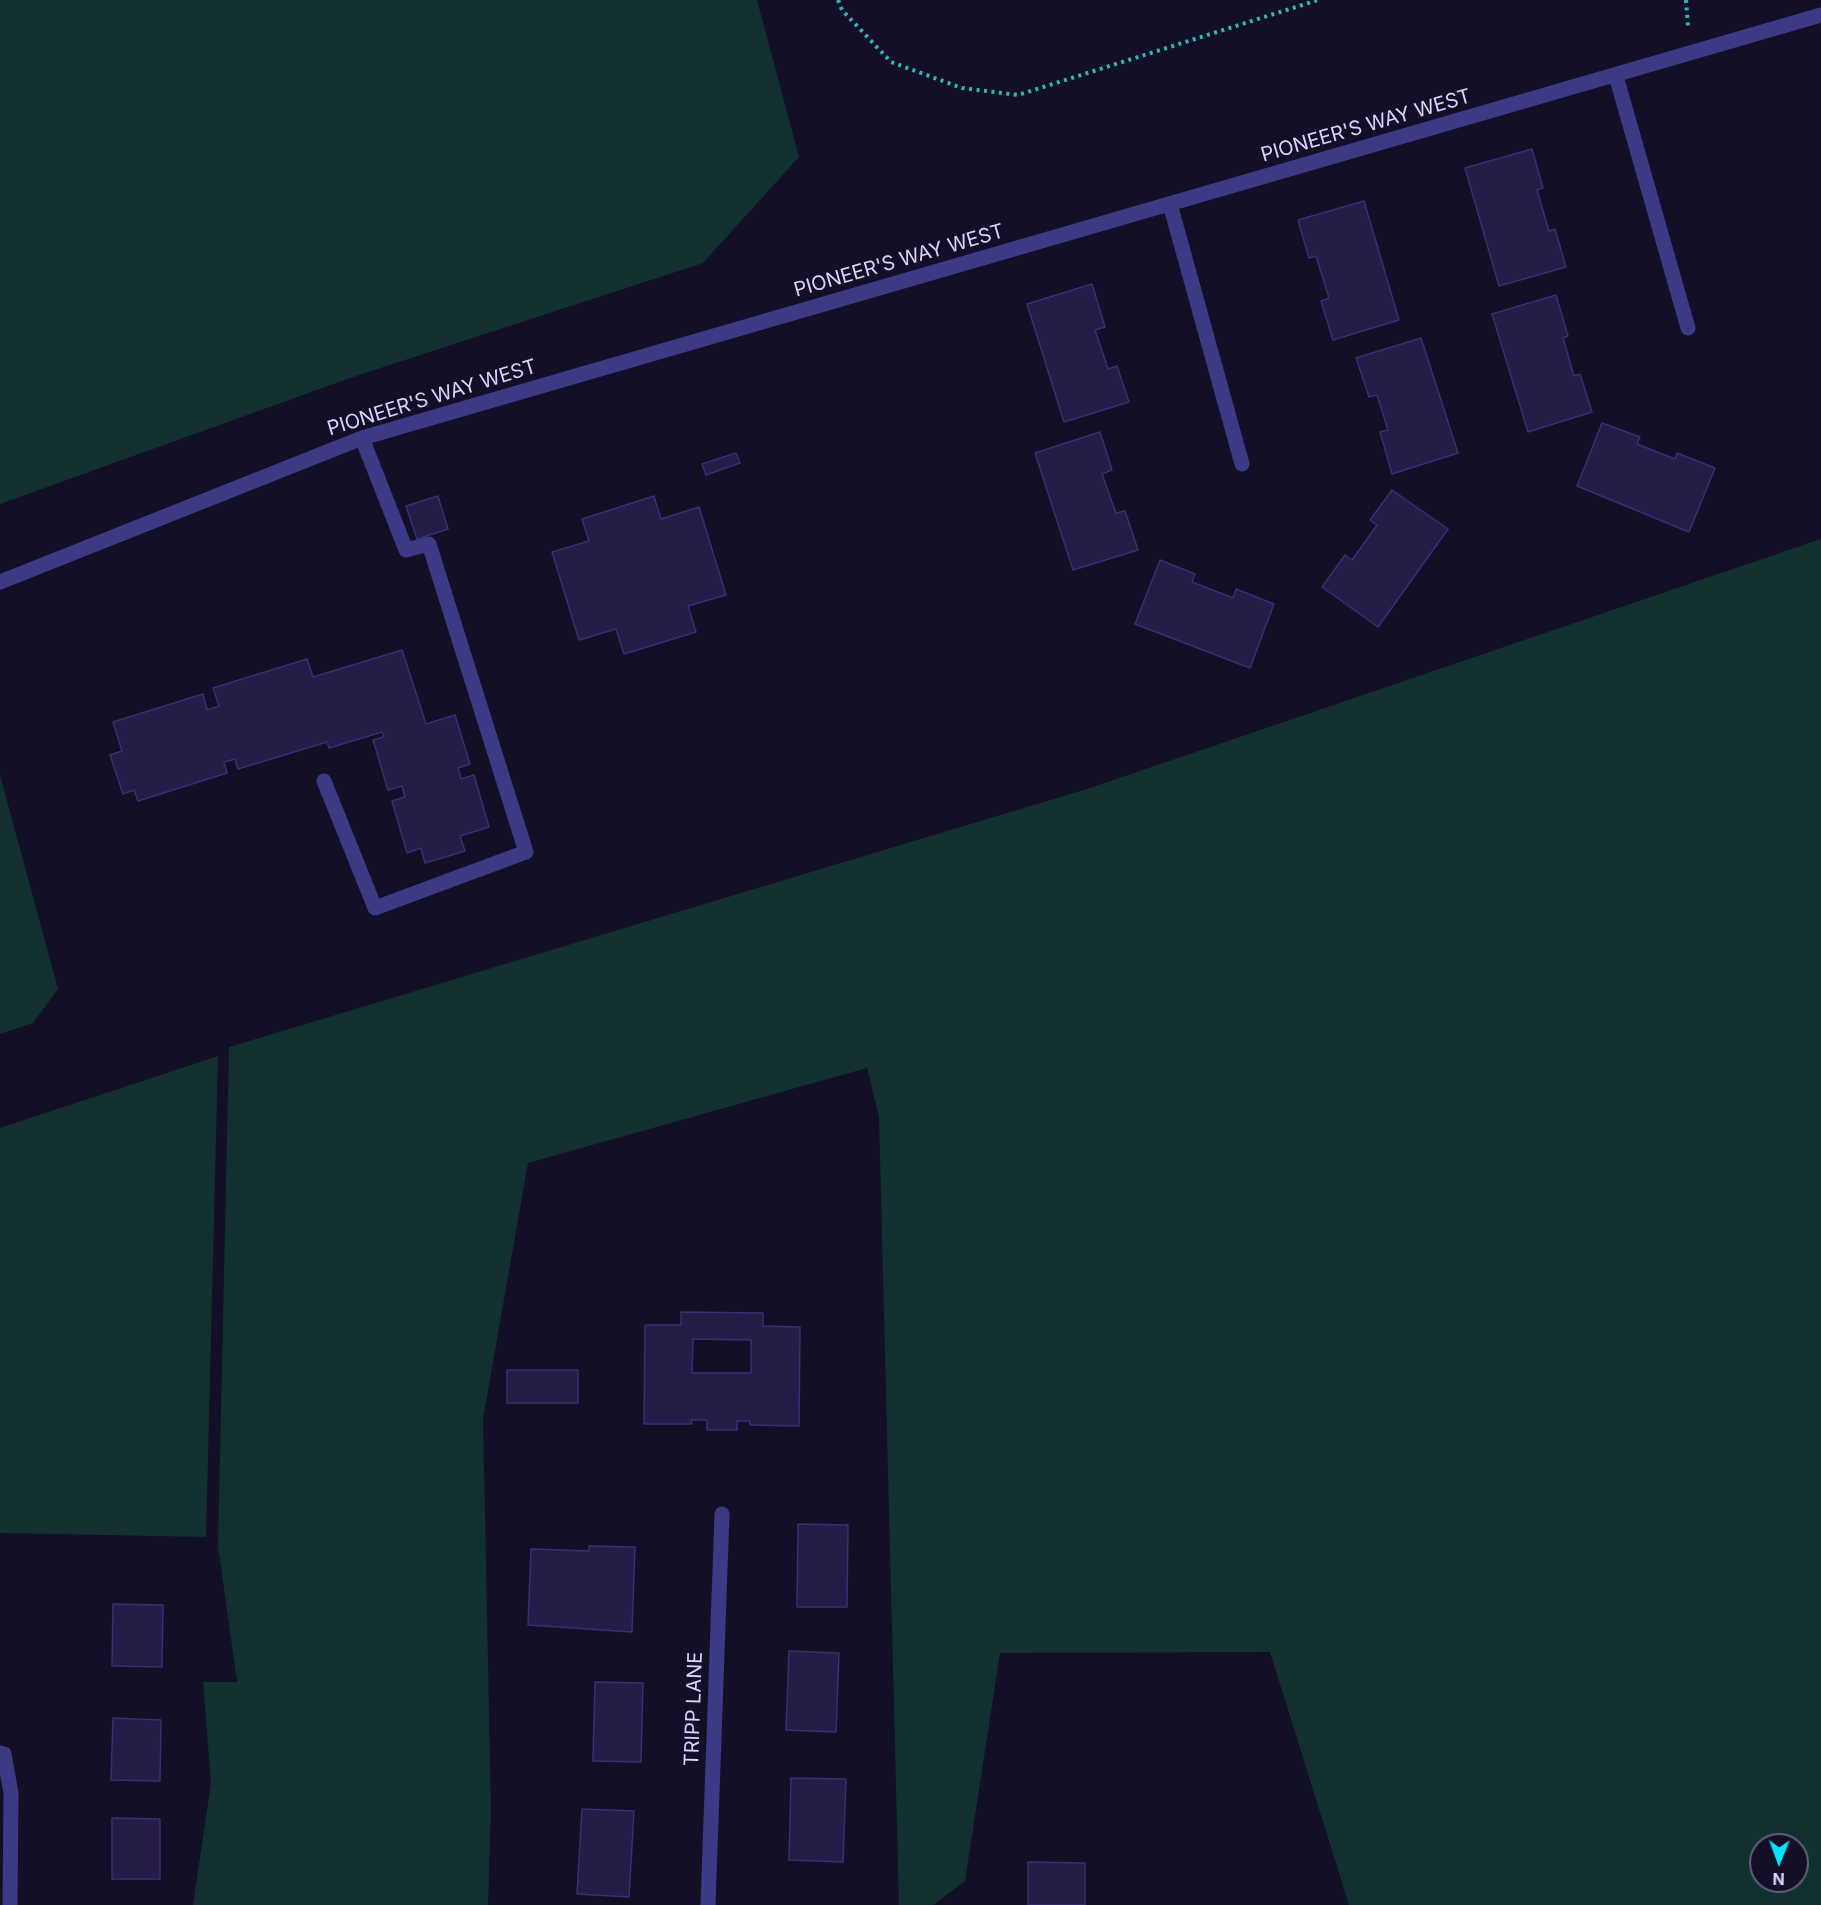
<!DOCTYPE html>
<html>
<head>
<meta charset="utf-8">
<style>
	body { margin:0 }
	#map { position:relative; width:1821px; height:1905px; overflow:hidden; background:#130f26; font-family:Inter,sans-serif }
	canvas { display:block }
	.north { position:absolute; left:1749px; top:1833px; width:60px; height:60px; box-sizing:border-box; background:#130f26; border:2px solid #625e7d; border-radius:50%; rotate:181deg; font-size:16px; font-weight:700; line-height:24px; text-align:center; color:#d9d4ff }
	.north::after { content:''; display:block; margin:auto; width:21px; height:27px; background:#00e5ff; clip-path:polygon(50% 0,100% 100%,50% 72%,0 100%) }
</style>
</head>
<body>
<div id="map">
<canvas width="1821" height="1905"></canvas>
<div class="north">N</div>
</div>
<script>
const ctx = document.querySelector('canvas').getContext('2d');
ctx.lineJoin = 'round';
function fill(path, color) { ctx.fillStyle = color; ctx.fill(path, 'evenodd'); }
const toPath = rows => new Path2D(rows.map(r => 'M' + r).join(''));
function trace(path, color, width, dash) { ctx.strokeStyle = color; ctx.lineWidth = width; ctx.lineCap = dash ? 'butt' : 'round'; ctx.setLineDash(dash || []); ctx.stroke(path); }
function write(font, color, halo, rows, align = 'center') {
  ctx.font = font + ' Inter,sans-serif'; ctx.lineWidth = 6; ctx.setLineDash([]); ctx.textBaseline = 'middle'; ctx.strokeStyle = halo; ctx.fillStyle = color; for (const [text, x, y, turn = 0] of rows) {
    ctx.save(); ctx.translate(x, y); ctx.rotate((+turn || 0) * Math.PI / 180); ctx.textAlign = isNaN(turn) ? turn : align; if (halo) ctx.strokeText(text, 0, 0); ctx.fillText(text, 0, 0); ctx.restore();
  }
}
const green = toPath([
	[0,0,757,0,799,157,703,263,353,377,0,504],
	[1821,539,1821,1905,1349,1905,1270,1652,1000,1653,965,1881,933,1905,899,1905,879,1117,867,1068,528,1163,483,1419,491,1809,488,1905,193,1905,211,1783,203,1682,237,1682,218,1546,229,1047,1087,789],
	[1761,1845,1797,1845,1797,1881,1761,1881],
	[0,775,58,989,33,1023,0,1034],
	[218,1056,206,1537,0,1533,0,1128]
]);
const building = toPath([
	[1532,149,1543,188,1537,190,1549,231,1555,229,1566,267,1499,286,1465,168,1532,149],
	[1364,201,1399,320,1333,340,1321,301,1329,298,1316,256,1309,258,1298,220,1364,201],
	[1092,284,1105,327,1095,330,1108,369,1117,366,1129,402,1064,422,1027,304,1092,284],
	[1556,295,1568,336,1563,338,1574,376,1580,374,1592,412,1528,432,1492,314,1556,295],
	[1421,338,1458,453,1392,474,1380,432,1388,430,1377,395,1369,397,1356,358,1421,338],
	[1602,423,1640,437,1637,444,1675,459,1677,453,1715,468,1689,532,1577,486,1602,423],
	[1100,432,1112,470,1102,474,1116,513,1125,511,1138,550,1073,570,1035,453,1100,432],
	[736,453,740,463,706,475,702,464,736,453],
	[1392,490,1448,529,1378,627,1322,587,1345,555,1352,560,1377,525,1370,520,1392,490],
	[438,496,448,529,417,539,406,506,438,496],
	[654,496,661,519,699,507,726,595,688,606,696,632,624,654,616,629,579,640,552,552,589,541,582,519,654,496],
	[1160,560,1195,574,1192,582,1233,598,1236,589,1274,604,1250,668,1135,624,1160,560],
	[402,650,426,724,455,715,470,764,458,768,461,779,474,775,489,827,460,836,465,851,425,863,421,848,407,853,392,801,405,797,402,786,388,790,373,740,384,737,382,732,329,748,327,742,238,769,235,759,224,762,227,773,138,801,134,790,123,794,110,755,122,751,113,722,203,694,207,710,219,706,213,688,307,659,313,677,402,650],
	[681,1312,763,1313,763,1326,800,1327,799,1426,750,1425,750,1421,737,1421,737,1430,707,1430,707,1420,691,1420,692,1424,644,1424,645,1325,681,1325,681,1312],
	[693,1339,751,1340,751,1373,692,1373,693,1339],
	[507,1370,578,1370,578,1403,507,1403,507,1370],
	[798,1524,848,1525,847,1607,797,1607,798,1524],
	[589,1546,635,1547,632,1632,528,1625,531,1549,589,1551,589,1546],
	[113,1604,163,1605,162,1667,112,1666,113,1604],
	[789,1651,839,1653,836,1732,786,1730,789,1651],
	[595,1682,643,1683,641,1762,593,1761,595,1682],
	[113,1718,161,1720,160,1781,111,1780,113,1718],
	[791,1778,846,1779,843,1862,789,1860,791,1778],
	[582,1809,634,1811,629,1897,577,1894,582,1809],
	[112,1818,160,1819,160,1879,112,1879,112,1818],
	[1028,1862,1085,1863,1085,1905,1028,1905,1028,1862]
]);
const path = toPath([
	[838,0,842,10,891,62,962,88,1018,95,1318,0],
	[1686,0,1688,26]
]);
const service = toPath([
	[324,781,375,908,526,852,429,544,406,550,362,438]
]);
const minor = toPath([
	[1616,76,1688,328],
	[1170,204,1242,464],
	[0,582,362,438,1821,15],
	[0,1753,4,1754,11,1793,10,1905],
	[708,1905,722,1514]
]);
const streetNames = [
	["PIONEER'S WAY WEST",1366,126,-16],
	["PIONEER'S WAY WEST",899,261,-16],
	["PIONEER'S WAY WEST",432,398,-17],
	["TRIPP LANE",694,1709,-88]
];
fill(green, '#12302f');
fill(building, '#241b47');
trace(building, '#3b2d73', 1.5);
trace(path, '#2fb8b0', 4, [3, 4.5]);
trace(service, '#3d3a85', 15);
trace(minor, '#3d3a85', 15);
write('20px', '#d9d4ff', '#130f26', streetNames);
</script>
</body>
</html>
